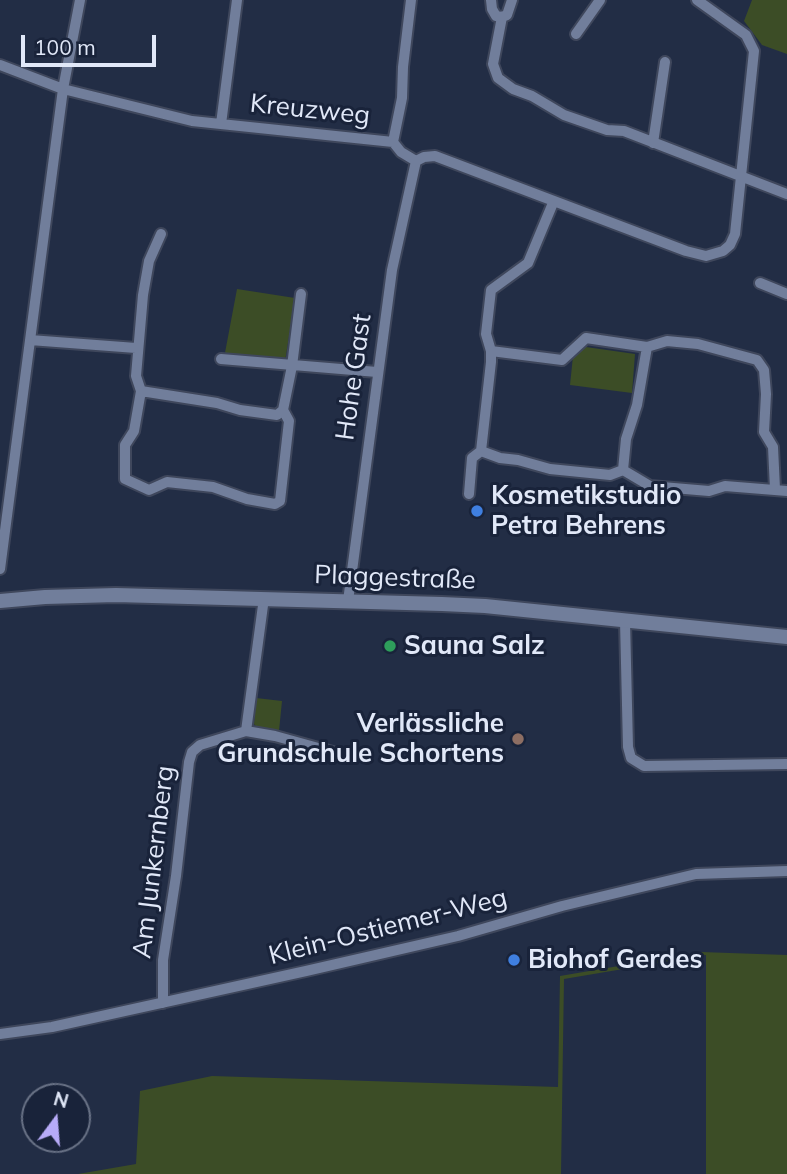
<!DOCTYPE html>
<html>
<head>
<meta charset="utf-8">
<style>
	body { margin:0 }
	#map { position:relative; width:787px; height:1174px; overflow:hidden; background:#222d45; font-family:Mulish,sans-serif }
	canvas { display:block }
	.north { position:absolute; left:21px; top:1083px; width:70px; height:70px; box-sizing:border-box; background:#19233a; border:2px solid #697286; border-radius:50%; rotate:16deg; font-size:19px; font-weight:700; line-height:28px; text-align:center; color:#e1e8f8 }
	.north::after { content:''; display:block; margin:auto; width:24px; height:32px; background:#b7abf8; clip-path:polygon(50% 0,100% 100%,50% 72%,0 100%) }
	.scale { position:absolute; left:21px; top:35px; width:135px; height:32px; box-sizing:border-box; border:4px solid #e1e8f8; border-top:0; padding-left:9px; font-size:21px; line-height:24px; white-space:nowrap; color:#e1e8f8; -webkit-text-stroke:5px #19233a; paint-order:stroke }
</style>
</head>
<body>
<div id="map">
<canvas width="787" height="1174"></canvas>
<div class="north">N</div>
<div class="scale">100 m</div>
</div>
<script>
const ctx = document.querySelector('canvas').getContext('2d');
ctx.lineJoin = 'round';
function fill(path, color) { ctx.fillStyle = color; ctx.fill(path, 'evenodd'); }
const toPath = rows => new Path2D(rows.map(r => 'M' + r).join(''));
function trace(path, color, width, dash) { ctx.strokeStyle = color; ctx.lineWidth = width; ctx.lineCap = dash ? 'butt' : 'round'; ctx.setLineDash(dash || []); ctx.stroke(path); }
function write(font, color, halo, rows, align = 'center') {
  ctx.font = font + ' Mulish,sans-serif'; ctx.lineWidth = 6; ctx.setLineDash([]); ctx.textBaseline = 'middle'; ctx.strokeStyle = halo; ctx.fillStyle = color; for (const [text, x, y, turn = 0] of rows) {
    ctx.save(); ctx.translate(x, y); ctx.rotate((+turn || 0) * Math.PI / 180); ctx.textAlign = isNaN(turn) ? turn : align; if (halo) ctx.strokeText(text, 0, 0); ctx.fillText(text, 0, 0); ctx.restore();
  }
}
const green = toPath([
	[752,0,787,0,787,54,762,45,744,21],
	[237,289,295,298,285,362,224,358],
	[586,347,635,354,632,393,570,385,573,356],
	[256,698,282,701,279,731,259,730,254,724],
	[701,952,787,955,787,1174,706,1174,706,955,564,979,561,1174,78,1174,136,1164,140,1091,212,1076,558,1087,560,976]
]);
const minor = toPath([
	[491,0,492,9,496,16,502,17],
	[512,0,507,15,502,17,493,64,498,78,513,89,532,96,564,115,607,130,624,131,787,194],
	[576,34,600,0],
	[0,65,63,89,192,121,393,142,401,152,416,161,424,157,435,156,686,251,706,256,723,251,730,245,735,234,754,51,746,35,697,0],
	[221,124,237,0],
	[393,142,402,98,403,67,411,0],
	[653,143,665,62],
	[553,203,528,263,491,290,486,334,491,351,491,362,481,451,500,458,518,460,550,469,610,475,623,470,650,486,709,491,725,486,787,491],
	[161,234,149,261,143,295,136,376,141,391,134,431,125,445,125,479,149,490,167,482,213,487,247,499,275,504,280,501,289,421,283,410,292,366,301,294],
	[760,283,787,294],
	[30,340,136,348],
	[491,351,562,360,586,338,647,347,667,341,698,344,757,360,764,370,766,394,764,432,773,447,775,489],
	[221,359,377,372],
	[141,391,217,403,240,410,277,415,283,410],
	[623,470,626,439,637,405,647,347],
	[469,494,472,458,481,451],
	[0,569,63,89,80,0],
	[348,601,392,270,416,161],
	[625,621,628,747,631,758,644,766,787,764],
	[246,731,275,736,340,754],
	[163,1003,163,960,176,876,189,762,192,752,200,745,246,731,264,598],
	[0,1034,52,1027,306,971,458,936,562,906,696,874,787,871]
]);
const tertiary = toPath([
	[0,601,45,597,116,595,442,604,485,606,787,637]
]);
const markers = [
	[477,511,7,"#3f7fe0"],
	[390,646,7,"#2e9e5b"],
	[518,739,7,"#8d6e63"],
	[514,960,7,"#3f7fe0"]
];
const streetNames = [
	["Kreuzweg",310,110,6],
	["Hohe Gast",354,377,-82],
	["Plaggestraße",395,578,2],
	["Am Junkernberg",154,862,-83],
	["Klein-Ostiemer-Weg",388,927,-14]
];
const poiNames = [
	["Kosmetikstudio",491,496],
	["Petra Behrens",491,526],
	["Sauna Salz",404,646],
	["Verlässliche",504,724,"right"],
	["Grundschule Schortens",504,754,"right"],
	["Biohof Gerdes",528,960]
];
fill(green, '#3c4d26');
trace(minor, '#3f475c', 14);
trace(tertiary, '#3f475c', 18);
trace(minor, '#717e9b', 10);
trace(tertiary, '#717e9b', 14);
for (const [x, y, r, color] of markers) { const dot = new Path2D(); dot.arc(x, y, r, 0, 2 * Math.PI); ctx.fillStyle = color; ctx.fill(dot); trace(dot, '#19233a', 2.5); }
write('26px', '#e1e8f8', '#19233a', streetNames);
write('bold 26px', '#e1e8f8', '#19233a', poiNames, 'left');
</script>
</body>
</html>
